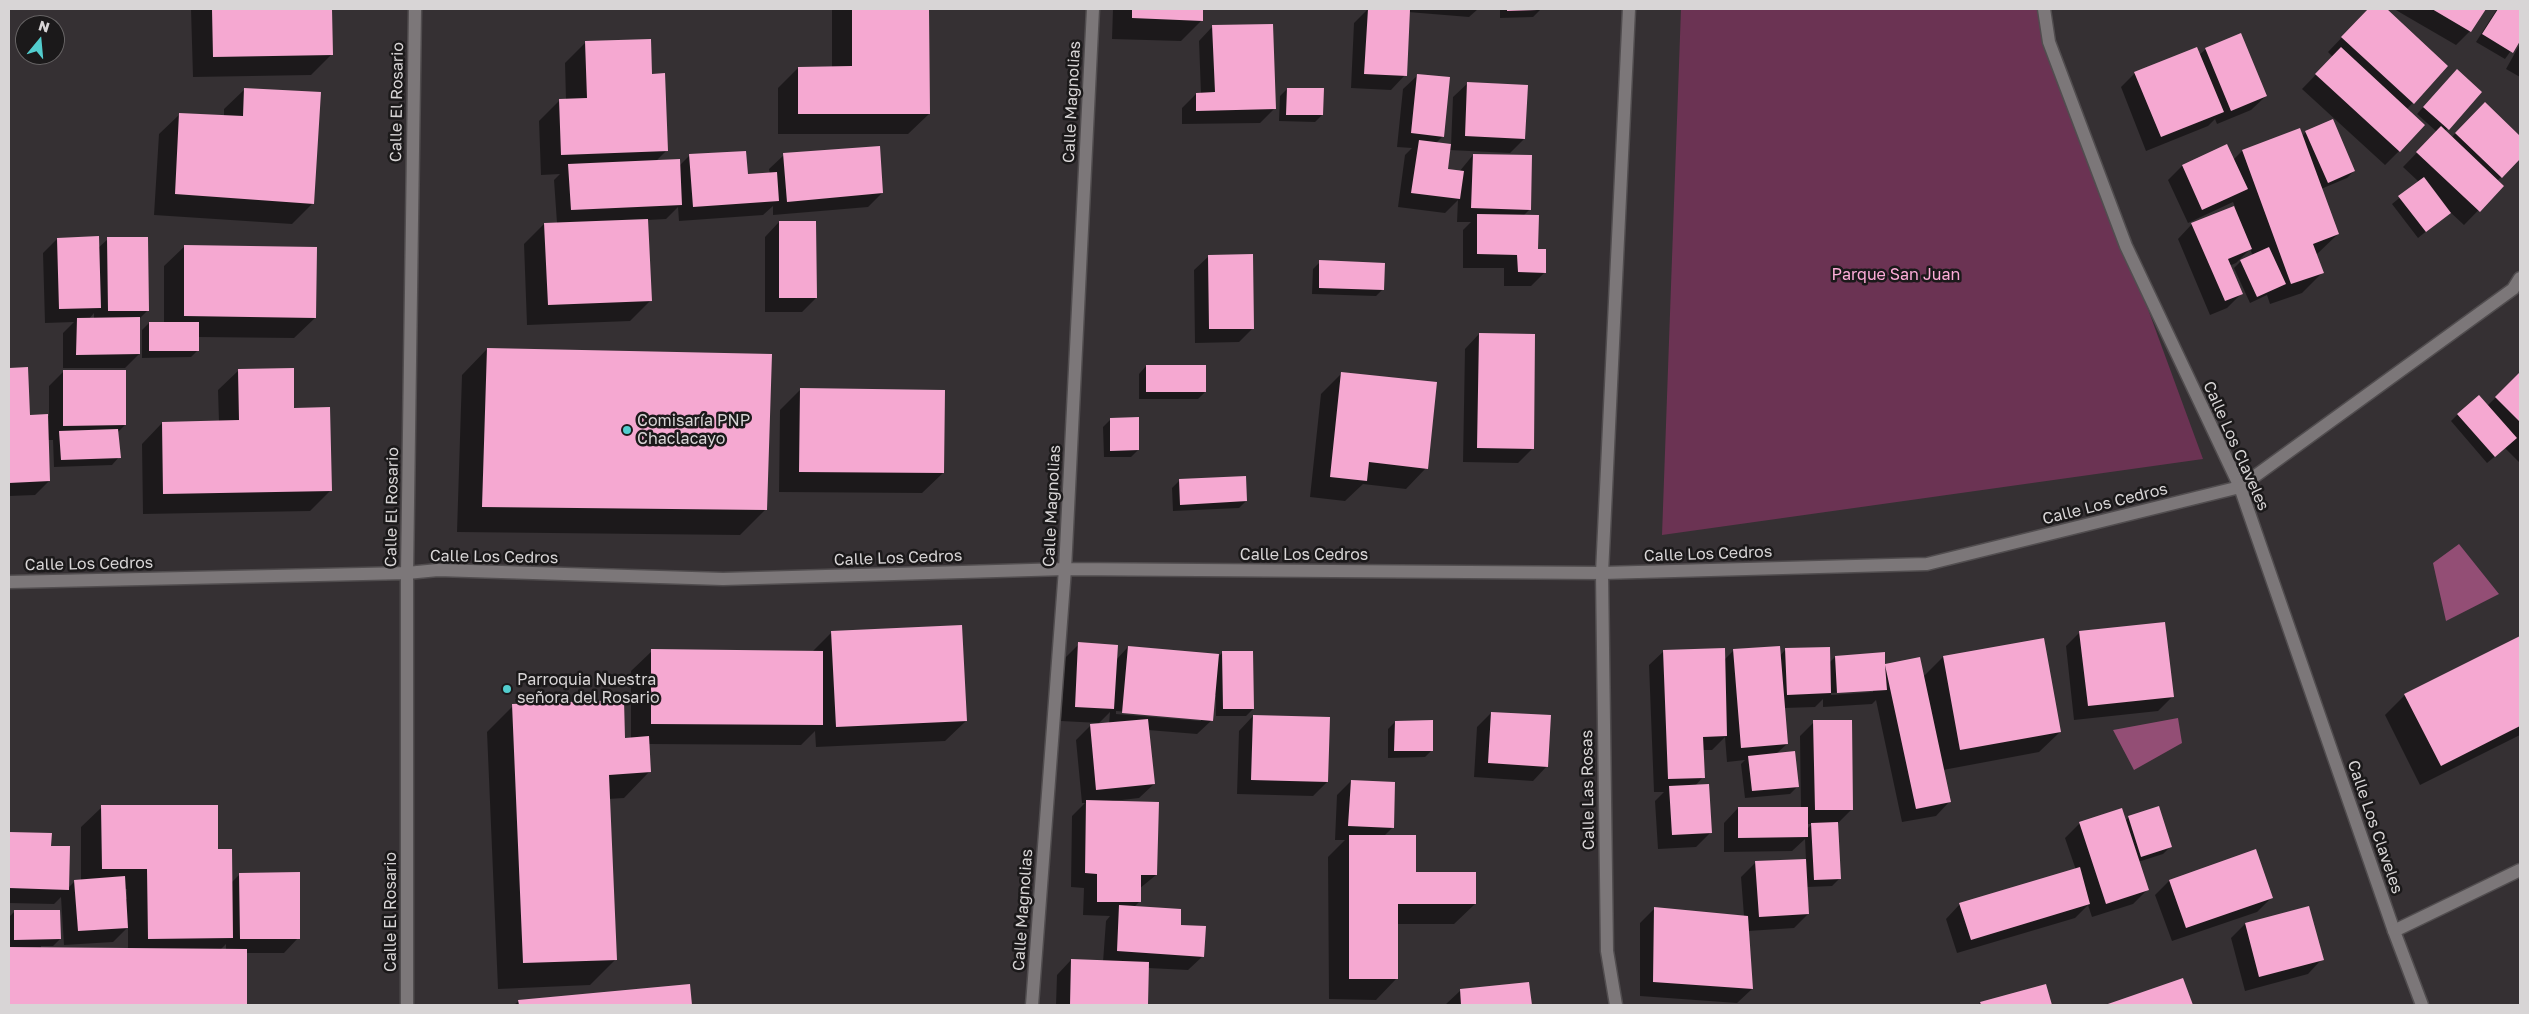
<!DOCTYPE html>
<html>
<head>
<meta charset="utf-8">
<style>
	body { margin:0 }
	#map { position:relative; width:2529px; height:1014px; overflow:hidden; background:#353033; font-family:"Golos Text",sans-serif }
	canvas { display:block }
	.frame { position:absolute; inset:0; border:10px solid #d8d5d6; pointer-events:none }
	.north { position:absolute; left:15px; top:15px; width:50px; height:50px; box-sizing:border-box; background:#1b191a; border:1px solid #676465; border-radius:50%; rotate:17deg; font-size:14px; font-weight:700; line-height:20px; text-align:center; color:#d8d5d6 }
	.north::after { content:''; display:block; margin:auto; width:18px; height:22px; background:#52cdce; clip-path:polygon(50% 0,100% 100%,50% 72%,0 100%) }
</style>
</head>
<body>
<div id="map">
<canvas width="2529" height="1014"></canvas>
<div class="frame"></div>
<div class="north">N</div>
</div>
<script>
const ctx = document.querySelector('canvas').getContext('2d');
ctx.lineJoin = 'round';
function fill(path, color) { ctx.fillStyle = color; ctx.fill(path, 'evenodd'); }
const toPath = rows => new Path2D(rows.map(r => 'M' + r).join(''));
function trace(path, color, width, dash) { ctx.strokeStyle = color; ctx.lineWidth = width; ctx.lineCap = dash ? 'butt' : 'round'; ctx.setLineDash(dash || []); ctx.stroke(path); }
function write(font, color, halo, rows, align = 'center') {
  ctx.font = font + ' "Golos Text",sans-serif'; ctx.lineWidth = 5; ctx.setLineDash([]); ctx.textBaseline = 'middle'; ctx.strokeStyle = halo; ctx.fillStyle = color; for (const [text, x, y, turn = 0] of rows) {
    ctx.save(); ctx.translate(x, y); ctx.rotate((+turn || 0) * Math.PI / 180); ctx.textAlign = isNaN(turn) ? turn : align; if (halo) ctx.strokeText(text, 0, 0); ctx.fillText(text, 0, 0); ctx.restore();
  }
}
const green = toPath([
	[1681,9,2049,9,2051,45,2203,459,1662,535]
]);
const water = toPath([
	[2459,544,2499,594,2446,621,2433,563],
	[2178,718,2182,743,2134,770,2113,730]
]);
const shadow = toPath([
	[191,9,330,9,332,54,311,75,193,77],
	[832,9,928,9,929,114,908,134,778,134,778,88,798,68,832,68],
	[1113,9,1202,9,1202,20,1181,41,1112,39],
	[1368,9,1392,10,1478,9,1469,17,1408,12,1405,75,1391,90,1351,88,1354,23],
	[1500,9,1540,9,1540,10,1533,17,1500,18],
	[2369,9,2385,9,2447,66,2407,109,2399,151,2385,165,2302,89,2333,57,2328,52],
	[2394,9,2484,9,2470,31,2456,45],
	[2497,9,2520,9,2520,38,2505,59,2476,42],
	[1213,26,1275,108,1260,123,1182,124,1182,108,1196,94,1201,94,1199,41],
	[585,43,651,75,667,150,656,161,679,166,689,156,746,175,770,174,769,169,784,155,882,193,868,207,773,215,773,206,763,215,679,221,678,207,666,219,647,220,651,300,630,321,527,325,524,244,544,224,557,223,554,180,560,174,541,175,539,121,560,100,566,100,565,63],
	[2520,44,2520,77,2506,69],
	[2206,49,2266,96,2251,110,2217,124,2215,119,2208,126,2146,151,2121,87,2135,73,2199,55],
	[1418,75,1443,136,1436,143,1451,146,1453,97,1468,83,1524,139,1510,153,1449,150,1446,170,1459,172,1473,155,1530,209,1523,216,1545,272,1531,286,1504,286,1504,268,1463,268,1463,230,1471,222,1457,222,1458,200,1445,213,1398,207,1405,155,1412,148,1397,147,1403,89],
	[2450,78,2481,92,2445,131,2452,137,2485,103,2520,137,2520,158,2497,181,2502,186,2464,225,2450,212,2418,238,2392,204,2419,182,2403,167,2437,132,2417,114],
	[245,89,313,203,292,224,154,215,159,134,180,114,224,116,224,109],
	[1287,89,1322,115,1315,122,1279,121,1280,96],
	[2306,132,2354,171,2347,178,2321,189,2338,234,2316,255,2323,272,2302,293,2270,304,2267,295,2250,303,2234,268,2241,261,2253,256,2250,249,2236,263,2229,266,2241,294,2227,308,2210,315,2178,239,2192,224,2235,207,2233,202,2188,223,2168,180,2182,166,2233,160,2242,151,2302,136],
	[779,222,816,298,802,312,765,312,765,237],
	[57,239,98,248,108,239,148,310,139,319,139,354,125,368,63,368,63,333,74,322,45,323,43,253],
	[94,313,94,319,89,319],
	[185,246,315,318,294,338,198,337,198,350,191,357,142,358,142,330,149,323,164,323,164,266],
	[1209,256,1253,328,1239,342,1195,343,1194,270],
	[1320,262,1383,289,1376,296,1312,294,1313,269],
	[1479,334,1533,448,1518,463,1463,462,1465,349],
	[487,349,765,510,740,535,457,532,462,375],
	[1146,366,1205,392,1198,399,1139,399,1139,374],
	[27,368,29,416,49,416,49,386,63,372,125,425,117,433,119,457,112,465,54,467,53,440,48,440,49,481,35,495,9,496,9,369],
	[239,370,293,409,331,490,310,511,143,514,142,444,162,423,219,422,218,390],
	[1342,373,1426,468,1406,489,1363,484,1345,501,1310,497,1321,394],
	[2520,374,2520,463,2505,448,2487,463,2451,421,2458,414,2487,406],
	[800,390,943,473,922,493,779,492,780,410],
	[1110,420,1138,450,1131,457,1104,457,1103,427],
	[1179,481,1246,501,1239,508,1173,511,1172,488],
	[832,632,966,721,945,741,816,747,815,731,801,745,648,744,649,772,624,798,608,799,615,960,590,985,498,989,487,732,513,706,624,739,631,738,631,671,652,651,812,652],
	[2080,632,2173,696,2158,711,2074,720,2066,646],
	[2520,638,2520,735,2420,785,2385,715,2405,695],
	[2043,639,2060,732,2039,752,1943,770,1950,801,1936,816,1902,822,1876,700,1872,704,1823,707,1823,699,1815,707,1784,708,1787,744,1776,754,1797,787,1790,794,1745,798,1741,764,1745,760,1727,762,1725,737,1712,750,1702,750,1703,777,1695,786,1710,833,1696,847,1658,849,1655,801,1664,792,1654,792,1649,665,1664,651,1724,660,1733,651,1780,656,1785,650,1829,663,1835,657,1884,666,1919,658,1923,677,1943,657],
	[1873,690,1873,692,1831,695,1831,693],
	[1079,644,1116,660,1128,647,1217,658,1222,653,1253,709,1246,716,1216,716,1216,695,1214,695,1212,720,1197,734,1148,730,1154,784,1139,798,1113,801,1156,875,1139,889,1139,902,1134,907,1180,926,1203,956,1188,970,1148,968,1146,1005,1056,1005,1057,975,1071,960,1103,962,1106,921,1110,916,1083,915,1084,888,1071,887,1072,816,1085,803,1082,803,1076,740,1090,726,1109,724,1110,712,1099,723,1061,721,1065,658],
	[1116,711,1201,718,1201,721,1116,714],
	[1491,713,1547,766,1533,781,1474,777,1477,727],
	[1253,716,1327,782,1313,796,1237,794,1239,731],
	[1395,722,1432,750,1425,757,1388,758,1388,729],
	[1814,722,1852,809,1837,824,1839,879,1832,886,1807,887,1808,914,1794,928,1748,931,1752,989,1737,1003,1640,996,1640,923,1654,909,1744,916,1741,877,1755,863,1806,860,1805,839,1792,851,1724,852,1724,823,1738,808,1801,808,1800,736],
	[1807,824,1812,824,1807,829],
	[1351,781,1393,827,1384,836,1415,873,1475,904,1454,924,1397,924,1396,979,1376,1000,1329,999,1328,857,1345,840,1335,840,1337,795],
	[102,807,217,850,232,882,240,874,298,938,284,953,246,953,245,1005,9,1005,9,917,15,911,60,939,53,946,41,946,41,948,128,949,128,927,113,942,64,945,61,897,54,904,9,903,9,833,50,834,50,847,68,888,75,881,81,880,81,827],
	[124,889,127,889,127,899,125,899],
	[226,944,226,950,220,950],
	[2129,817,2170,847,2163,854,2138,862,2147,890,2133,904,2092,917,2088,905,2075,918,1957,953,1946,919,1960,904,2076,870,2065,838,2080,823,2125,821],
	[2169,881,2271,898,2257,912,2172,941,2155,895],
	[2308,908,2322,959,2308,974,2245,991,2231,938,2245,924],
	[2183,980,2192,1005,2108,1005],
	[1528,983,1530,1005,1445,1005,1461,990],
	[689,985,691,1005,514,1005,519,1001],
	[2045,985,2050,1005,1978,1005,1980,1003]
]);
const building = toPath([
	[212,9,332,9,333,55,213,57],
	[852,9,929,9,930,114,798,114,798,67,852,66],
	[1132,9,1203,9,1203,21,1132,18],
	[1368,9,1410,10,1407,76,1364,74],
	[1507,9,1537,9,1537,10,1507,11],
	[2368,9,2387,9,2448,66,2414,104,2341,37],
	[2432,9,2486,9,2471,32],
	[2498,9,2520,9,2520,41,2513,53,2482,34],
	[1273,24,1276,109,1196,111,1196,93,1215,92,1212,25],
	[2241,33,2267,96,2231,111,2205,48],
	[651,39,652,74,665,73,668,151,561,155,559,99,587,98,585,41],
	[2197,47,2224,112,2161,137,2134,72],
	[2341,47,2425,125,2400,152,2315,74],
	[2457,69,2482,92,2449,130,2423,107],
	[1417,74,1450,77,1444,137,1411,133],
	[1467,82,1528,85,1525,139,1465,136],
	[244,88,321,92,314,204,175,194,179,113,243,116],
	[1287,88,1324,88,1323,115,1286,115],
	[2485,102,2520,136,2520,159,2502,178,2455,133],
	[2333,119,2355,171,2328,183,2305,131],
	[2441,126,2504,186,2480,212,2416,152],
	[2300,128,2339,234,2313,244,2324,273,2291,284,2242,150],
	[1419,140,1451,144,1448,169,1464,171,1460,199,1411,193],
	[2227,144,2248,189,2202,210,2182,165],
	[880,146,883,193,787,202,783,153],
	[746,151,748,174,777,172,779,201,693,207,689,154],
	[1473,154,1532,155,1531,210,1471,208],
	[680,159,682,205,571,210,568,164],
	[2424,177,2451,213,2426,232,2398,196],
	[2234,206,2252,249,2228,259,2243,294,2225,301,2191,223],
	[1477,214,1539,215,1538,249,1546,249,1546,273,1518,272,1517,255,1477,254],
	[648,219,652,301,548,305,544,223],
	[779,221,816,221,817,298,779,298],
	[99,236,101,308,59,309,57,238],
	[107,237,148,237,149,311,108,311],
	[184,245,317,247,316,318,184,316],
	[2269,247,2286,284,2257,297,2240,260],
	[1253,254,1254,329,1209,329,1208,255],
	[1319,260,1385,263,1384,290,1319,288],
	[140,317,140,354,76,355,77,318],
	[149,322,199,322,199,351,149,351],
	[1479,333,1535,334,1534,449,1477,448],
	[487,348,772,354,767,510,482,507],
	[1146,365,1206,365,1206,392,1146,392],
	[28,367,30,415,48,414,50,481,9,483,9,368],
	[294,368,294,408,330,407,332,491,163,494,162,422,239,420,238,369],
	[63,370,126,370,126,425,63,426],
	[1341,372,1437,382,1428,469,1369,462,1367,481,1330,477],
	[2520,372,2520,422,2495,397],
	[800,388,945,390,944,473,799,472],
	[2479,395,2517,438,2495,457,2457,414],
	[1139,417,1139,450,1110,451,1110,418],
	[118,429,121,458,61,460,59,431],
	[1246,476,1247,501,1180,505,1179,479],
	[2165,622,2174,697,2088,706,2079,631],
	[962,625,967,721,836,727,831,631],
	[2520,636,2520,726,2441,766,2404,694],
	[2044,638,2061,732,1960,750,1943,656],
	[1078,642,1118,645,1114,709,1075,707],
	[1128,646,1219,654,1213,721,1122,713],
	[1780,646,1788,744,1741,748,1733,649],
	[1830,647,1831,693,1787,695,1785,648],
	[1725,648,1727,736,1703,737,1705,778,1668,779,1663,650],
	[651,649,823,651,823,725,651,724],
	[1222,651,1253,651,1254,709,1223,709],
	[1885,652,1885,664,1920,657,1951,802,1916,809,1885,665,1887,690,1837,693,1835,656],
	[624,700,625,738,649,736,651,772,609,775,617,960,523,963,512,704],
	[1491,712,1551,715,1548,767,1488,763],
	[1253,715,1330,717,1328,782,1251,780],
	[1148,719,1155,784,1096,790,1090,724],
	[1433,720,1433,751,1394,751,1395,721],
	[1813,720,1852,720,1853,810,1815,810],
	[1795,751,1799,787,1752,791,1748,756],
	[1351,780,1395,782,1394,828,1348,826],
	[1709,784,1712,833,1672,835,1669,786],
	[1086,800,1159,802,1157,875,1141,875,1141,902,1097,902,1097,874,1085,873],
	[101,805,218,805,218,849,232,849,233,938,148,939,147,869,102,869],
	[2159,806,2172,847,2141,857,2128,816],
	[1738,807,1808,807,1808,837,1738,838],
	[2122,808,2149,890,2106,904,2079,822],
	[1838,822,1841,879,1814,880,1811,823],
	[9,832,52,833,51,846,70,846,69,890,9,888],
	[1349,835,1416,835,1416,872,1476,872,1476,904,1398,904,1398,979,1349,979],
	[2256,849,2273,898,2186,928,2169,880],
	[1806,859,1809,914,1759,917,1755,861],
	[2080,867,2090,904,1971,940,1959,903],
	[300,872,300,939,240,939,239,873],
	[125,876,128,928,78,931,74,880],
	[1119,905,1181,909,1181,925,1206,926,1204,957,1117,951],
	[2309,906,2324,960,2259,977,2245,923],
	[1654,907,1748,916,1753,989,1653,982],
	[14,910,60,910,61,939,14,940],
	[9,947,247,949,247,1005,9,1005],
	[1071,959,1149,962,1148,1005,1070,1005],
	[2183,978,2193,1005,2105,1005],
	[1529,982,1532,1005,1461,1005,1460,989],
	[690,984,692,1005,519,1005,518,1000],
	[2046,984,2052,1005,1981,1005,1980,1002]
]);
const service = toPath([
	[1602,573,1607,951,1616,1005]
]);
const minor = toPath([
	[2044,9,2049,42,2126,246,2240,487,2394,931],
	[1602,573,1629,9],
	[9,582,407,573,438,570,723,579,1065,569,1602,573,1927,564,2240,487,2513,289,2520,278],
	[407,1005,407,573,415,9],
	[1032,1005,1065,569,1093,9]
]);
const tertiary = toPath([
	[2422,1005,2394,931,2520,870]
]);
const markers = [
	[627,430,5,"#52cdce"],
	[507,689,5,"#52cdce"]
];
const streetNames = [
	["Calle El Rosario",397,102,-89],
	["Calle Magnolias",1072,102,-87],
	["Calle Los Claveles",2236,446,66],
	["Calle Los Cedros",2105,504,-14],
	["Calle Magnolias",1052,506,-87],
	["Calle El Rosario",392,507,-89],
	["Calle Los Cedros",1708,554,-2],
	["Calle Los Cedros",1304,555],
	["Calle Los Cedros",494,557,1],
	["Calle Los Cedros",898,558,-2],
	["Calle Los Cedros",89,564,-1],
	["Calle Las Rosas",1588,790,-91],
	["Calle Los Claveles",2375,827,71],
	["Calle Magnolias",1023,910,-86],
	["Calle El Rosario",391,912,-90]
];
const parkNames = [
	["Parque San Juan",1896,275]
];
const poiNames = [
	["Comisaría PNP",637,421],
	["Chaclacayo",637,439],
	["Parroquia Nuestra",517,680],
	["señora del Rosario",517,698]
];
fill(green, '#6b3353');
fill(water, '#934e75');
fill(shadow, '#0007');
fill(building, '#f5a8d1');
trace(service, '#514d4f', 15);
trace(minor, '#514d4f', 15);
trace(tertiary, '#514d4f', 15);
trace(service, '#7c7779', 12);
trace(minor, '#7c7779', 12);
trace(tertiary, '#7c7779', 12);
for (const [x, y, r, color] of markers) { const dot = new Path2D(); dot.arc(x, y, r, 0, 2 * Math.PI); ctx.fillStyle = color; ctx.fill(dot); trace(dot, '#1b191a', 2); }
write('16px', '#d8d5d6', '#1b191a', streetNames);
write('16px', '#fdadd8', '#1b191a', parkNames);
write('16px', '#d8d5d6', '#1b191a', poiNames, 'left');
</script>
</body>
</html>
